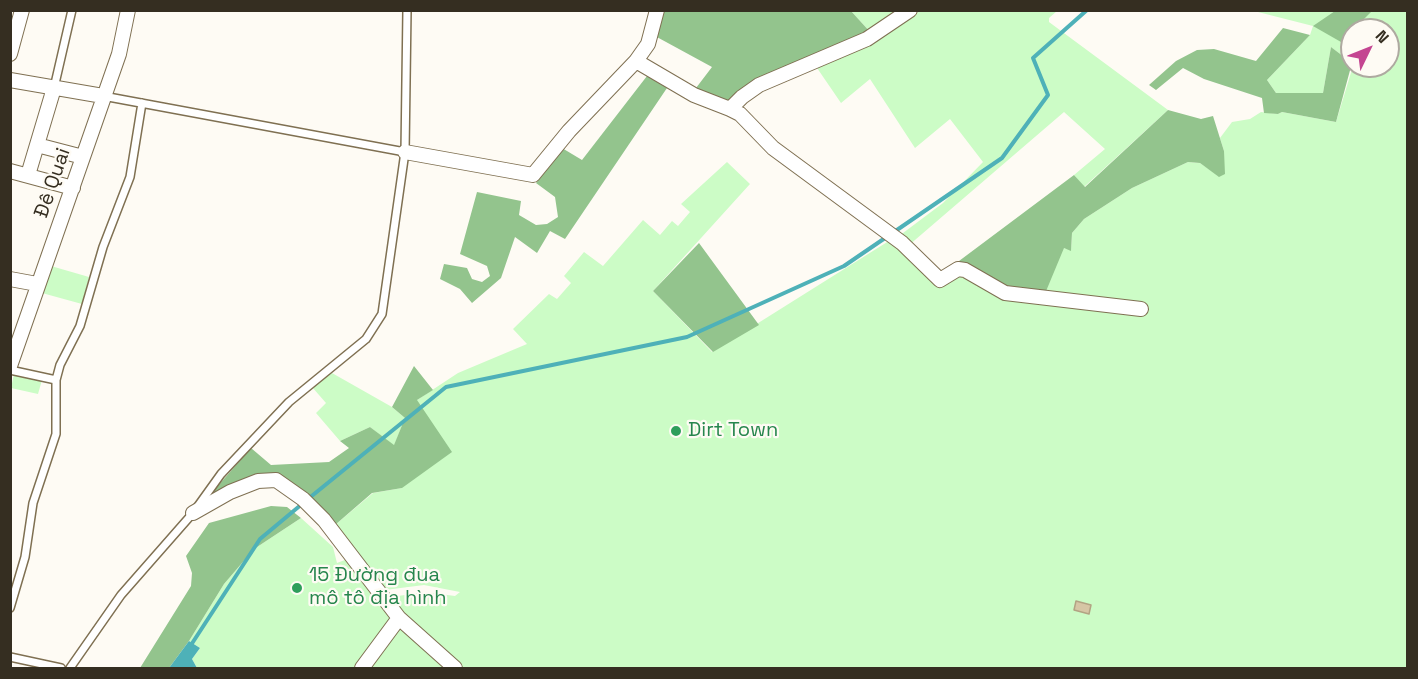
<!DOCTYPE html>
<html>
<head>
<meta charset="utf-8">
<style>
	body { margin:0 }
	#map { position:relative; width:1418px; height:679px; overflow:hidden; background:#fefbf4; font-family:"Space Grotesk",sans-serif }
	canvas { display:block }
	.frame { position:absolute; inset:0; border:12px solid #352e21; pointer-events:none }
	.north { position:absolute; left:1340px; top:18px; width:60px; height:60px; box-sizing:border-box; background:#fefbf4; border:2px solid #aea9a0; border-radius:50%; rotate:47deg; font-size:16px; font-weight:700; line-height:24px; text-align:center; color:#352e21 }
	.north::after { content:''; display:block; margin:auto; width:21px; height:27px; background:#c44591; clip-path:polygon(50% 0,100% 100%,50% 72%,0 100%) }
</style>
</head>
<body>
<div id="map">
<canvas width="1418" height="679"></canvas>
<div class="frame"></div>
<div class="north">N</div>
</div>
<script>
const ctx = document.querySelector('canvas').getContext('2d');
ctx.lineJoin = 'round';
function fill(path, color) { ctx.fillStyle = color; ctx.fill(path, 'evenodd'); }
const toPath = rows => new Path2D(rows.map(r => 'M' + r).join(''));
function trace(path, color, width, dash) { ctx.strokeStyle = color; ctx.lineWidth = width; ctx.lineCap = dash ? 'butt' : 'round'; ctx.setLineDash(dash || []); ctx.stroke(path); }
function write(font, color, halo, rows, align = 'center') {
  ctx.font = font + ' "Space Grotesk",sans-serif'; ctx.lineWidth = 4.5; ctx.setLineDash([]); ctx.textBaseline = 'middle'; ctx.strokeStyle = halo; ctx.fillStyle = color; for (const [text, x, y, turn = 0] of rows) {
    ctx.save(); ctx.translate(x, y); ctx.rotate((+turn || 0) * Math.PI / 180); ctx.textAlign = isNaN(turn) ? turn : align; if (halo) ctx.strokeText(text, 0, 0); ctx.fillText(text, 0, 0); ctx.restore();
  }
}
const green = toPath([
	[851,11,904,11,871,33],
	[920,11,1057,11,1049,18,1049,22,1168,110,1084,187,1074,175,1105,149,1064,112,908,246,899,236,943,203,983,162,950,119,915,148,870,79,841,103,815,65,876,39],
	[1254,11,1407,11,1407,668,197,668,192,659,200,648,189,641,224,584,254,549,301,518,333,547,337,563,350,558,391,597,425,592,455,596,460,592,424,585,385,590,335,525,373,493,402,488,417,400,458,373,527,344,513,329,549,294,557,299,571,283,564,276,584,252,603,266,643,220,660,235,672,221,678,226,690,212,681,204,727,162,750,184,653,291,712,352,892,239,936,279,959,261,969,270,1064,248,1071,250,1072,233,1084,219,1132,188,1188,162,1200,163,1219,176,1224,151,1220,138,1232,122,1250,119,1261,112,1278,114,1282,112,1336,122,1353,66,1388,66,1388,30,1352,30,1352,63,1331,47,1323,93,1276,93,1267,80,1310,35,1313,26],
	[51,266,89,277,82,304,42,293],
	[332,373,392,407,405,418,394,446,370,427,340,441,316,413,326,403,312,387],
	[14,374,42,380,38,394,11,388]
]);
const forest = toPath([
	[663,10,851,11,871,33,730,103,696,88,712,67,655,36],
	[1335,11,1335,10,1372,11,1341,42,1313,26],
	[1283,28,1310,35,1267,80,1276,93,1323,93,1331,47,1352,63,1336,122,1282,112,1278,114,1264,113,1262,98,1204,79,1183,68,1156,90,1149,85,1176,61,1197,50,1214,49,1256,61],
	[647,76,667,88,565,239,550,231,537,253,515,237,501,278,472,303,460,289,440,279,444,264,467,268,472,279,482,282,490,276,487,266,460,254,477,192,521,201,519,215,536,225,547,224,558,217,555,197,536,183,562,148,582,160],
	[1168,110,1201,119,1213,116,1224,151,1225,174,1219,177,1200,163,1188,162,1132,188,1084,219,1072,233,1071,251,1064,248,1044,296,1010,291,969,270,959,261,1074,175,1085,187],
	[699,243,759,325,713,352,653,291],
	[414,366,433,390,417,400,452,452,402,488,372,493,335,525,283,476,264,476,202,504,251,448,271,465,329,462,349,448,340,441,370,427,394,445,405,418,392,407],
	[271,506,287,507,301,518,254,549,224,584,189,641,169,668,140,668,191,586,192,573,186,556,209,523]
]);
const water = toPath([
	[189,641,200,648,192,659,197,668,169,668]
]);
const stream = toPath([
	[894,232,1002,158,1048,95,1033,58,1087,10],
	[308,499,446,387,687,337,844,266,888,236],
	[191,645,260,539,302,504]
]);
const building = toPath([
	[1076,601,1091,605,1089,614,1074,610,1076,601]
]);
const lane = toPath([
	[54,88,72,10],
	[103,96,405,152],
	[10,370,56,380],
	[10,608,25,557,33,503,56,434,56,380,60,365,80,326,103,247,130,177,142,103],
	[10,657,61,668],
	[70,668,121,595,193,513,221,474,289,402,366,339,382,314,405,152,407,10]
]);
const street = toPath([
	[10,54,22,10],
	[636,61,694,95,730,109,742,97,759,85,867,39,910,10],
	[10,80,103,96],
	[730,109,740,114,773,148,902,243,940,280,958,269,965,270,1005,293,1141,309],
	[37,145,83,157],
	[405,152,533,175,569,131,636,61,648,44,657,10],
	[10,171,73,188],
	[28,175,54,88],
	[10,279,37,284],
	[10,366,119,54,128,10],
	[193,513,230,492,258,481,276,480,303,499,324,520,399,618,455,668],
	[362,668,399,618]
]);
const markers = [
	[676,431,6,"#2e9e5b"],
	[297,588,6,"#2e9e5b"]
];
const streetNames = [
	["Đê Quai",53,183,-71]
];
const leisureNames = [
	["Dirt Town",688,431],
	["15 Đường đua",309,576],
	["mô tô địa hình",309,599]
];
fill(green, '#ccfcc6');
fill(forest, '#93c48d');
fill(water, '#4eb1b8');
trace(stream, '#4eb1b8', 4);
fill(building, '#d6c6a5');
trace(building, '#b2a383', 1.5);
trace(lane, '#7f7052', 10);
trace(street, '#7f7052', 16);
trace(lane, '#fff', 7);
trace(street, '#fff', 14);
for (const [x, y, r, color] of markers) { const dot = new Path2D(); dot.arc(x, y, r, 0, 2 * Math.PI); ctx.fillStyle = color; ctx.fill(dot); trace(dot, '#fefbf4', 2); }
write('20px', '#352e21', '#fefbf4', streetNames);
write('20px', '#27864d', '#fefbf4', leisureNames, 'left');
</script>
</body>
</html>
